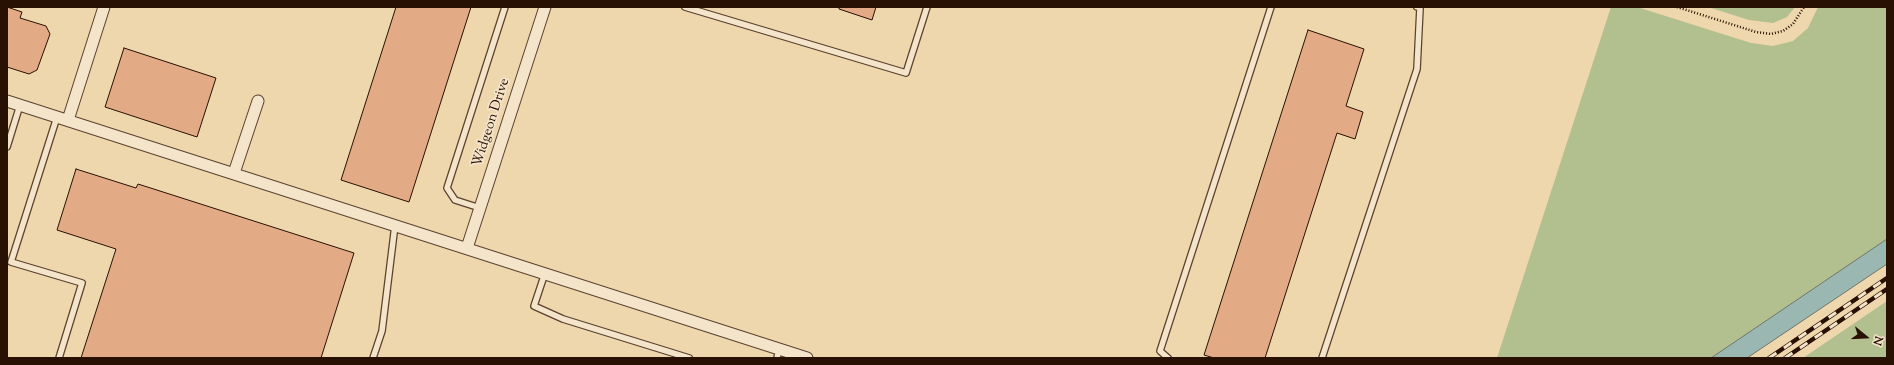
<!DOCTYPE html>
<html>
<head>
<meta charset="utf-8">
<style>
	body { margin:0 }
	#map { position:relative; width:1894px; height:365px; overflow:hidden; background:#eed6ad; font-family:"Sorts Mill Goudy",serif }
	canvas { display:block }
	.frame { position:absolute; inset:0; border:8px solid #281003; pointer-events:none }
	.north { position:absolute; left:1846px; top:317px; width:40px; height:40px; -webkit-text-stroke:3px #f4e4ca; paint-order:stroke; rotate:108deg; font-size:11px; font-weight:700; line-height:16px; text-align:center; color:#281003 }
	.north::after { content:''; display:block; margin:auto; width:14px; height:18px; background:#281003; clip-path:polygon(50% 0,100% 100%,50% 72%,0 100%) }
</style>
</head>
<body>
<div id="map">
<canvas width="1894" height="365"></canvas>
<div class="frame"></div>
<div class="north">N</div>
</div>
<script>
const ctx = document.querySelector('canvas').getContext('2d');
ctx.lineJoin = 'round';
function fill(path, color) { ctx.fillStyle = color; ctx.fill(path, 'evenodd'); }
const toPath = rows => new Path2D(rows.map(r => 'M' + r).join(''));
function trace(path, color, width, dash) { ctx.strokeStyle = color; ctx.lineWidth = width; ctx.lineCap = dash ? 'butt' : 'round'; ctx.setLineDash(dash || []); ctx.stroke(path); }
function write(font, color, halo, rows, align = 'center') {
  ctx.font = font + ' "Sorts Mill Goudy",serif'; ctx.lineWidth = 3.5; ctx.setLineDash([]); ctx.textBaseline = 'middle'; ctx.strokeStyle = halo; ctx.fillStyle = color; for (const [text, x, y, turn = 0] of rows) {
    ctx.save(); ctx.translate(x, y); ctx.rotate((+turn || 0) * Math.PI / 180); ctx.textAlign = isNaN(turn) ? turn : align; if (halo) ctx.strokeText(text, 0, 0); ctx.fillText(text, 0, 0); ctx.restore();
  }
}
const green = toPath([
	[1611,7,1637,7,1751,43,1773,46,1793,41,1808,28,1818,7,1887,7,1887,239,1711,358,1497,358],
	[1708,7,1795,7,1787,17,1773,23,1749,20],
	[1887,301,1887,358,1803,358]
]);
const water = toPath([
	[1887,239,1887,264,1747,358,1711,358,1887,239]
]);
const building = toPath([
	[7,7,22,12,20,18,46,26,50,34,37,70,29,74,7,67,7,7],
	[396,7,471,7,409,202,341,180,396,7],
	[839,7,876,7,872,20,839,9,839,7],
	[1308,30,1364,49,1346,106,1363,112,1355,139,1337,133,1265,358,1214,358,1204,355,1308,30],
	[124,48,216,78,197,137,105,107,124,48],
	[76,169,136,188,138,184,354,253,321,358,81,358,116,249,57,230,76,169]
]);
const path = toPath([
	[1677,7,1756,32,1771,34,1783,31,1793,24,1804,7]
]);
const lane = toPath([
	[685,7,906,73,927,7],
	[57,117,11,262,82,283,59,358],
	[7,147,20,105],
	[480,208,455,200,447,188,505,7],
	[545,273,534,306,563,319,689,358],
	[373,358,382,331,395,225],
	[777,358,779,349],
	[1168,358,1160,351,1271,7],
	[1322,358,1417,69,1420,8,1417,7]
]);
const street = toPath([
	[7,101,807,358],
	[68,120,104,7],
	[234,173,258,101],
	[467,248,545,7]
]);
const rail = toPath([
	[1769,358,1887,278],
	[1785,358,1887,289]
]);
const streetNames = [
	["Widgeon Drive",492,123,-72]
];
fill(green, '#b2bf8f');
fill(water, '#9bb7b2');
trace(water, '#6d746c', 1);
fill(building, '#e3aa86');
trace(building, '#281003', 1);
trace(lane, '#5a422e', 8);
trace(street, '#5a422e', 13);
trace(path, '#281003', 2.5, [1, 2]);
trace(lane, '#f4e4ca', 5.5);
trace(street, '#f4e4ca', 11);
trace(rail, '#281003', 4.5);
trace(rail, '#f4e4ca', 3, [9]);
write('14px', '#281003', '#f4e4ca', streetNames);
</script>
</body>
</html>
